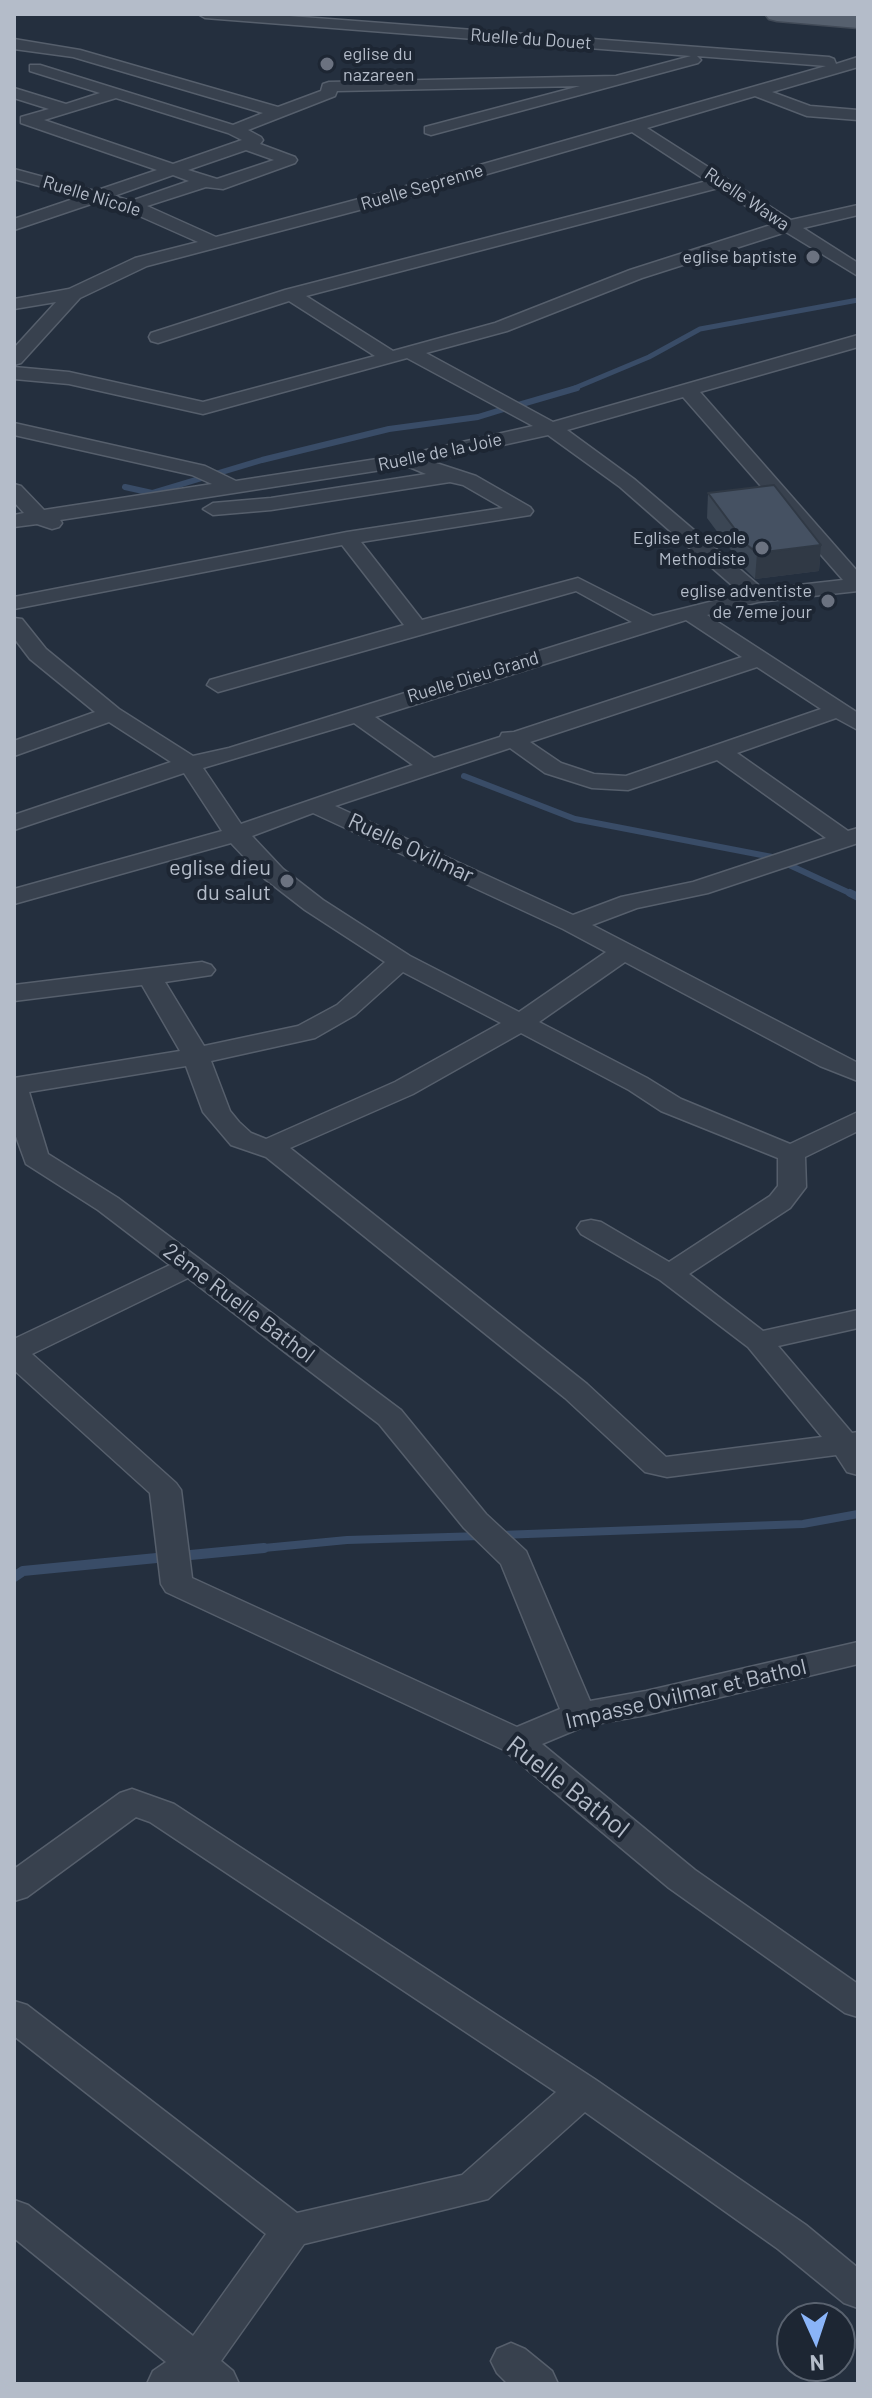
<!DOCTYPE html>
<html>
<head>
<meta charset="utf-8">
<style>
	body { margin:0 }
	#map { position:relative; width:872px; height:2398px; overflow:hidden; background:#242f3e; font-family:Barlow,sans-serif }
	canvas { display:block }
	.frame { position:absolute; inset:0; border:16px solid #b4bcc9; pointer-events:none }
	.north { position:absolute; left:776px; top:2302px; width:80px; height:80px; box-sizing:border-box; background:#1d2633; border:2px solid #59626f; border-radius:50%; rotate:177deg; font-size:22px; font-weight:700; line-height:32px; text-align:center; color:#b4bcc9 }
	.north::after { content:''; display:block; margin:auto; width:28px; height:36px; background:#8ab4f8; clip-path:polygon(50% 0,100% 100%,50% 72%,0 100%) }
</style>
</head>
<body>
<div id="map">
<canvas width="872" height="2398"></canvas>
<div class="frame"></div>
<div class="north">N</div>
</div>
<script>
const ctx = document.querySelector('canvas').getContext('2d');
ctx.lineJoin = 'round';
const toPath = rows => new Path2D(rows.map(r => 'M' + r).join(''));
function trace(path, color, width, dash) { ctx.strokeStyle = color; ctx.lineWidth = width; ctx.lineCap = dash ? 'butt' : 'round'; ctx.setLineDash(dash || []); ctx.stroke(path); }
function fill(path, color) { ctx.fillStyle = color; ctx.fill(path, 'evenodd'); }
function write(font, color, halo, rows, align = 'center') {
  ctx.font = font + ' Barlow,sans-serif'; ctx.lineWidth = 8; ctx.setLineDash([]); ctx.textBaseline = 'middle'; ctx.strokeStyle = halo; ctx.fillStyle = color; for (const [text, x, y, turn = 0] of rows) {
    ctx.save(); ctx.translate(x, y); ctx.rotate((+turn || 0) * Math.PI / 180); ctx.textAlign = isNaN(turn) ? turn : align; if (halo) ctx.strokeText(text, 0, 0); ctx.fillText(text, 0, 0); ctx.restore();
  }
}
const streamFar3 = toPath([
	[570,390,649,357,700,329,858,300]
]);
const streamFar2 = toPath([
	[515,406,577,388],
	[125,487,152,493,262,460,389,429,478,417,504,409],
	[464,776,575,819,772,857,854,895]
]);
const streamFar1 = toPath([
	[850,893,858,897],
	[500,1535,803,1524,858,1514],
	[243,1550,347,1540,482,1536]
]);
const stream = toPath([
	[180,1556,264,1548],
	[14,1577,23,1571,167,1557]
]);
const minor = toPath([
	[198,14,263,14,829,57,834,59,836,64,858,57,858,67,772,92,810,106,858,110,858,120,807,116,755,96,647,128,791,220,858,205,858,215,803,228,858,263,858,276,786,232,642,278,507,331,426,353,553,422,858,335,858,347,700,392,858,572,858,591,758,602,707,615,858,713,858,730,836,718,737,753,848,831,858,828,858,843,708,893,637,908,592,925,858,1063,858,1081,820,1066,625,962,539,1022,647,1078,681,1099,790,1144,858,1112,858,1131,805,1157,806,1187,790,1208,689,1274,763,1331,858,1310,858,1328,778,1346,852,1433,858,1432,858,1475,847,1472,836,1455,667,1477,645,1472,565,1398,266,1157,231,1145,203,1112,186,1066,29,1092,48,1154,118,1198,401,1410,486,1514,526,1551,590,1701,646,1691,858,1642,858,1664,646,1715,585,1726,542,1744,695,1870,858,1984,858,2017,845,2013,669,1888,504,1750,166,1592,161,1584,150,1493,14,1370,14,1339,170,1265,98,1210,26,1164,14,1131,14,1078,180,1051,142,985,14,1001,14,985,202,962,211,965,215,970,211,975,165,982,204,1046,298,1026,337,1005,385,962,305,910,265,879,231,843,14,904,14,889,222,831,184,773,14,830,14,815,171,762,109,722,14,756,14,741,95,712,30,659,14,638,14,618,22,619,46,649,119,709,193,756,229,748,632,622,576,591,218,692,207,685,210,680,404,625,342,545,14,609,14,597,347,532,503,508,463,485,450,482,271,510,213,515,203,509,213,503,271,498,426,474,407,466,60,520,62,523,59,527,52,529,37,524,14,527,14,515,24,513,14,502,14,484,21,486,44,510,212,484,192,475,14,435,14,423,205,466,236,481,409,454,533,426,407,358,203,414,69,384,14,379,14,367,69,372,203,402,375,356,289,301,158,343,151,341,149,337,151,333,285,290,707,181,632,132,401,199,147,266,80,298,21,363,14,365,14,348,56,302,14,309,14,299,69,289,135,258,198,242,126,210,97,202,14,230,14,219,79,197,14,179,14,169,95,191,157,170,21,123,21,117,49,109,14,98,14,88,66,104,100,93,30,71,30,65,40,65,233,125,263,113,73,57,14,49,14,39,80,50,278,107,321,91,323,84,329,82,616,76,691,56,205,18,198,14],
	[697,56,826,66,389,191,216,237,147,206,206,187,223,189,295,163,297,160,295,157,260,144,263,140,261,137,248,130,335,96,337,91,580,86,425,127,425,133,431,135,698,63,701,60,697,56],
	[116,98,228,133,242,140,173,164,44,120,116,98],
	[246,150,274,160,217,179,188,170,246,150],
	[173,175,189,181,131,201,114,196,173,175],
	[718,188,774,224,630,270,495,323,393,351,306,296,718,188],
	[683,397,843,580,763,589,634,479,567,430,683,397],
	[548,435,620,487,742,594,653,616,578,578,422,620,361,542,530,515,533,511,530,507,476,476,430,461,548,435],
	[686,620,742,657,514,732,502,733,500,737,434,758,375,717,686,620],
	[757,667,821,709,626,776,594,774,561,763,530,742,757,667],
	[354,723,413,765,241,824,203,768,354,723],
	[510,748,545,773,592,788,628,790,717,760,826,838,693,882,621,897,573,915,335,806,510,748],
	[313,813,563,929,606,952,519,1012,410,956,323,900,283,869,252,836,313,813],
	[403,972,501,1023,395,1082,266,1139,251,1133,239,1122,230,1111,211,1061,315,1038,355,1015,403,972],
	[521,1033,629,1090,661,1111,778,1158,778,1186,770,1196,669,1262,601,1222,591,1220,581,1222,577,1228,581,1234,660,1280,748,1347,822,1437,666,1457,587,1384,290,1148,413,1094,521,1033],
	[188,1278,379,1424,464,1528,501,1564,560,1709,517,1727,192,1578,181,1490,176,1483,32,1354,188,1278],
	[132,1789,174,1804,596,2080,806,2225,858,2268,858,2308,844,2303,778,2249,585,2112,488,2199,304,2244,221,2361,233,2371,239,2384,147,2384,153,2371,166,2362,14,2238,14,2200,28,2205,193,2336,266,2234,14,2036,14,2001,27,2005,297,2213,462,2175,556,2092,150,1822,136,1817,27,1897,14,1901,14,1869,120,1793,132,1789],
	[511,2343,525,2349,552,2371,558,2384,508,2384,497,2373,491,2361,497,2349,511,2343]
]);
const primary = toPath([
	[765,14,858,14,858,28,777,21,769,19,765,14]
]);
const wall = toPath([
	[708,493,821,545,819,571,755,579,745,569,707,518]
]);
const shadedWall = toPath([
	[821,545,819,571,755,579,757,553]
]);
const building = toPath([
	[774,485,821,545,757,553,746,544,708,493,774,485]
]);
const markers = [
	[327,64,8,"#6b7280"],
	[813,257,8,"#6b7280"],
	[762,548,8,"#6b7280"],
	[828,601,8,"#6b7280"],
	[287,881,8,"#6b7280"]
];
const farStreetnames = [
	["Ruelle du Douet",531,39,4],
	["Ruelle Seprenne",422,187,-16],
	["Ruelle Nicole",92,196,17],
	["Ruelle Wawa",747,199,34],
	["Ruelle de la Joie",440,452,-12],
	["Ruelle Dieu Grand",473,677,-17]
];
const farPoinames = [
	["eglise du",343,54,"left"],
	["nazareen",343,75,"left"],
	["eglise baptiste",797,257],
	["Eglise et ecole",746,538],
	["Methodiste",746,559],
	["eglise adventiste",812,591],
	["de 7eme jour",812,612]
];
const streetNames = [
	["Ruelle Ovilmar",411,848,25],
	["2ème Ruelle Bathol",239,1303,37],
	["Impasse Ovilmar et Bathol",686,1694,-13]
];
const poiNames = [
	["eglise dieu",271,868],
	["du salut",271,893]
];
const nearStreetnames = [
	["Ruelle Bathol",568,1787,38]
];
trace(streamFar3, '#394c67', 5);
trace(streamFar2, '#394c67', 6);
trace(streamFar1, '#394c67', 8);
trace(stream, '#394c67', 10);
trace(minor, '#565f6c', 3);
trace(primary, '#414a57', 3);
fill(minor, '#38414e');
fill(primary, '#56606e');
fill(wall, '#3b4654');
fill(shadedWall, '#303945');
fill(building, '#455162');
trace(building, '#303945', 2);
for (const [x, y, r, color] of markers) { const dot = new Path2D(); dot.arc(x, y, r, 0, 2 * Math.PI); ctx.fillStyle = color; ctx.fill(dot); trace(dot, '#1d2633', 3); }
write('18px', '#b4bcc9', '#1d2633', farStreetnames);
write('18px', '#b4bcc9', '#1d2633', farPoinames, 'right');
write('22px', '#b4bcc9', '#1d2633', streetNames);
write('22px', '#b4bcc9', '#1d2633', poiNames, 'right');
write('26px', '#b4bcc9', '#1d2633', nearStreetnames);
</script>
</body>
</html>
